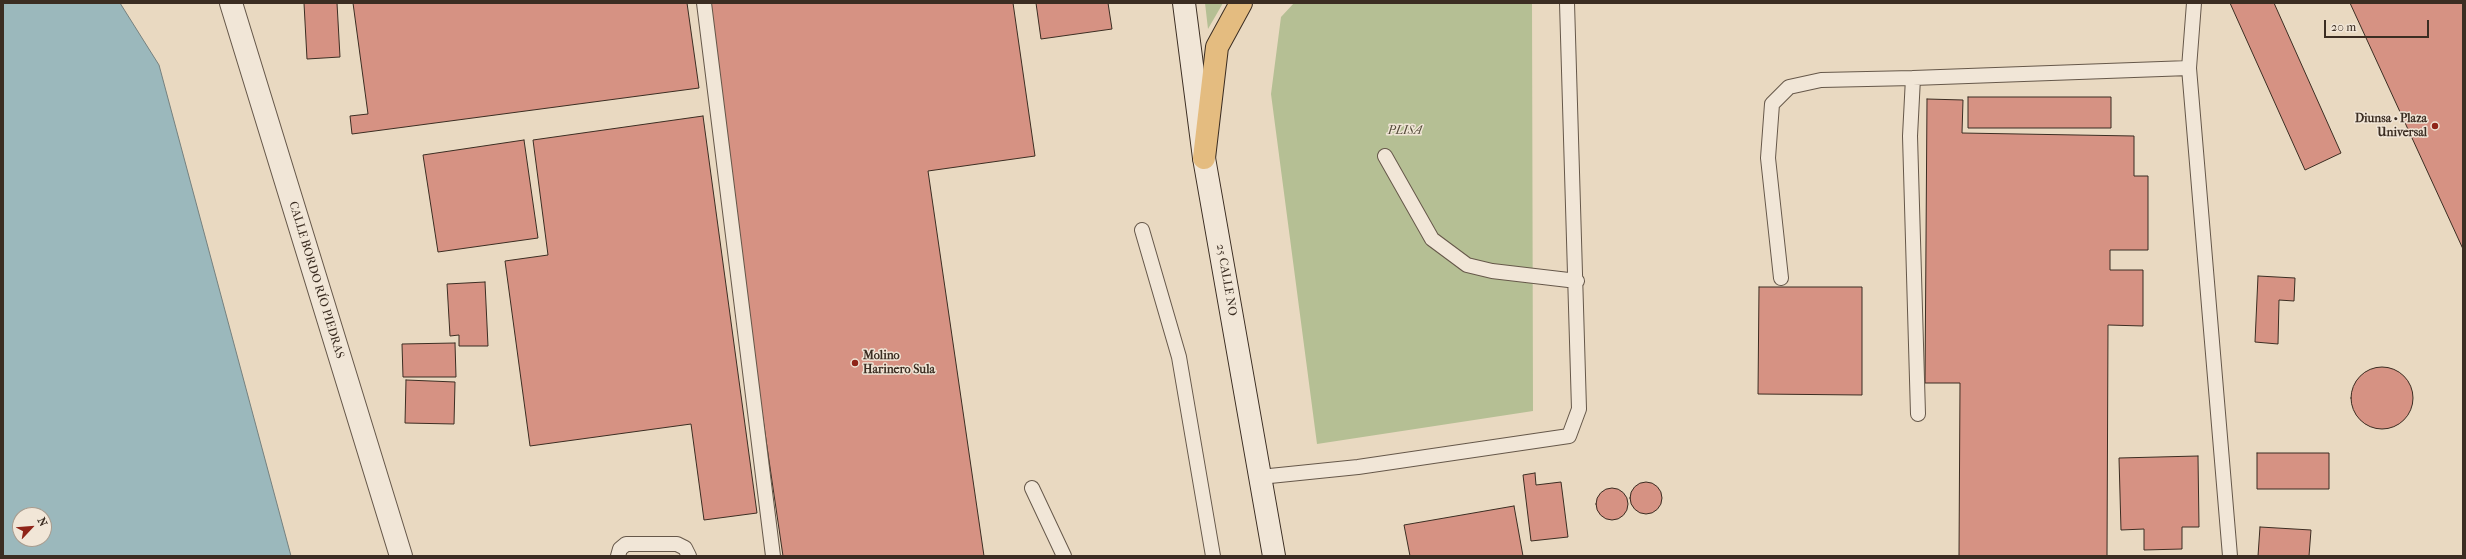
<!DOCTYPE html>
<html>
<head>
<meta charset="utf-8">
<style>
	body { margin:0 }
	#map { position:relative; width:2466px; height:559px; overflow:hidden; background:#e9d9c1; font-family:"IM FELL French Canon",serif }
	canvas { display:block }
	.frame { position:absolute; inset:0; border:4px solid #3b2d22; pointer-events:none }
	.north { position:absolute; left:12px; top:507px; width:40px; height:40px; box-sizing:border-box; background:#f1e6d7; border:1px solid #a89c8f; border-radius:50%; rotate:64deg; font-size:11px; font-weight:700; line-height:16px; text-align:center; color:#3b2d22 }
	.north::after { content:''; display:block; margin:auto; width:14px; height:18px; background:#8f2418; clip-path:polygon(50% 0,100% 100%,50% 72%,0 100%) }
	.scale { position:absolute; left:2324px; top:20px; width:105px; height:18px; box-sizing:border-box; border:2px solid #3b2d22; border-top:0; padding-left:5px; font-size:12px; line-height:14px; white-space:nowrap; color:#3b2d22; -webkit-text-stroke:3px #f1e6d7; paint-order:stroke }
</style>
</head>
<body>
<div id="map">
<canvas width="2466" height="559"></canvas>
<div class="frame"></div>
<div class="north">N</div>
<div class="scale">20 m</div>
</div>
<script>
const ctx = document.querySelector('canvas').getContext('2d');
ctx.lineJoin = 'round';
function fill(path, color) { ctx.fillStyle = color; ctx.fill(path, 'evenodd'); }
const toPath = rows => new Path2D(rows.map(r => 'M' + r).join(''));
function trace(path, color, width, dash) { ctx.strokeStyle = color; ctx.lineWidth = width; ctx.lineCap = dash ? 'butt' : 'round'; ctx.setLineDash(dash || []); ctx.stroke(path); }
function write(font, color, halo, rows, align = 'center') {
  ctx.font = font + ' "IM FELL French Canon",serif'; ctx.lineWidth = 3; ctx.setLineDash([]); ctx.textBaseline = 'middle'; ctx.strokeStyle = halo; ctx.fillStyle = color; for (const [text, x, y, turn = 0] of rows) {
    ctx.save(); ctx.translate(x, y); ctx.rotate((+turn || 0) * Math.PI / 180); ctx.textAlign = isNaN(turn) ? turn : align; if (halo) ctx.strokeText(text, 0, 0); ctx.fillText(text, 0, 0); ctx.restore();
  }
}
const green = toPath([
	[1205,3,1223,3,1208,29],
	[1294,3,1532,3,1533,411,1317,444,1271,94,1281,17]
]);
const water = toPath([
	[3,3,120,3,159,65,291,556,3,556,3,3],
	[20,515,44,515,44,539,20,539,20,515]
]);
const building = toPath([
	[304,3,337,3,340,57,307,59,304,3],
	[353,3,687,3,699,88,352,134,350,116,368,114,353,3],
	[702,3,1013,3,1035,156,928,171,984,556,783,556,702,3],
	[1036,3,1108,3,1112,29,1041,39,1036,3],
	[2230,3,2274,3,2341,153,2305,170,2230,3],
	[2350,3,2463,3,2463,249,2350,3],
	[1968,97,2111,97,2111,128,1968,128,1968,97],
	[1927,99,1963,100,1962,133,2134,136,2134,176,2148,176,2148,250,2110,250,2110,270,2143,270,2143,326,2108,325,2107,556,1959,556,1960,383,1925,383,1927,99],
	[703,116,757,513,704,520,691,424,530,446,505,261,548,255,533,140,703,116],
	[524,140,538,238,438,252,423,155,524,140],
	[2258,276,2295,278,2294,301,2279,300,2278,344,2255,342,2258,276],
	[485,282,488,346,459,346,459,335,450,336,447,284,485,282],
	[1759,287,1862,287,1862,395,1758,394,1759,287],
	[455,343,456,377,403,377,402,344,455,343],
	'2351 398a31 31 0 1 1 62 0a31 31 0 1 1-62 0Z',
	[406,380,455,382,454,424,405,423,406,380],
	[2257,453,2329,453,2329,489,2257,489,2257,453],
	[2198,456,2199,527,2182,527,2182,549,2144,550,2144,529,2121,530,2119,458,2198,456],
	[1535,473,1536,485,1561,482,1568,537,1531,541,1523,475,1535,473],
	'1630 498a16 16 0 1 1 32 0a16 16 0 1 1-32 0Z',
	'1596 504a16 16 0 1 1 32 0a16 16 0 1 1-32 0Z',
	[1514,506,1523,556,1410,556,1404,525,1514,506],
	[2260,527,2311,530,2309,556,2258,556,2260,527]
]);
const lane = toPath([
	[704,3,773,556],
	[2194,3,2189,68,2230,556],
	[1385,156,1432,239,1467,265,1492,271,1577,281],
	[1142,230,1179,357,1213,556],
	[1781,278,1768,158,1772,104,1789,87,1821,80,1913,78],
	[1918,414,1910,136,1913,78,2189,68],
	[1260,477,1358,467,1569,436,1579,409,1567,3],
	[1032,488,1064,556],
	[618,556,620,549,626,544,677,544,685,548,689,556]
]);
const street = toPath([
	[231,3,401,556]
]);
const secondary = toPath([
	[1184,3,1204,158,1274,556]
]);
const highway = toPath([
	[1204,158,1217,47,1241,3]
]);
const markers = [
	[2435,126,4,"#8f2418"],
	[855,363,4,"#8f2418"]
];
const poiNames = [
	["Diunsa • Plaza",2427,119],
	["Universal",2427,133],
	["Molino",863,356,"left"],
	["Harinero Sula",863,370,"left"]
];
const parkNames = [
	["PLISA",1405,131]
];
const streetNames = [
	["CALLE BORDO RÍO PIEDRAS",316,280,73],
	["25 CALLE NO",1226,280,80]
];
fill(green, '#b5bf94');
fill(water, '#9bb8bc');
trace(water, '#75807e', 1);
fill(building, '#d69283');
trace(building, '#3b2d22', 1);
trace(lane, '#66584a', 16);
trace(street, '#66584a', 24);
trace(secondary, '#3b2d22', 24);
trace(highway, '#3b2d22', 24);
trace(lane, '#f1e6d7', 14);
trace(street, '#f1e6d7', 22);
trace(secondary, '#f1e6d7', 22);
trace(highway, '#e4bc80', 22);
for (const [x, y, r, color] of markers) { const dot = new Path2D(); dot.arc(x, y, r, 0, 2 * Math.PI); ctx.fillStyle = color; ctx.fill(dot); trace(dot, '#f1e6d7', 1.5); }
write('bold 12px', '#3b2d22', '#f1e6d7', poiNames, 'right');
write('italic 12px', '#534a39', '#f1e6d7', parkNames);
write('12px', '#3b2d22', '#f1e6d7', streetNames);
</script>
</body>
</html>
